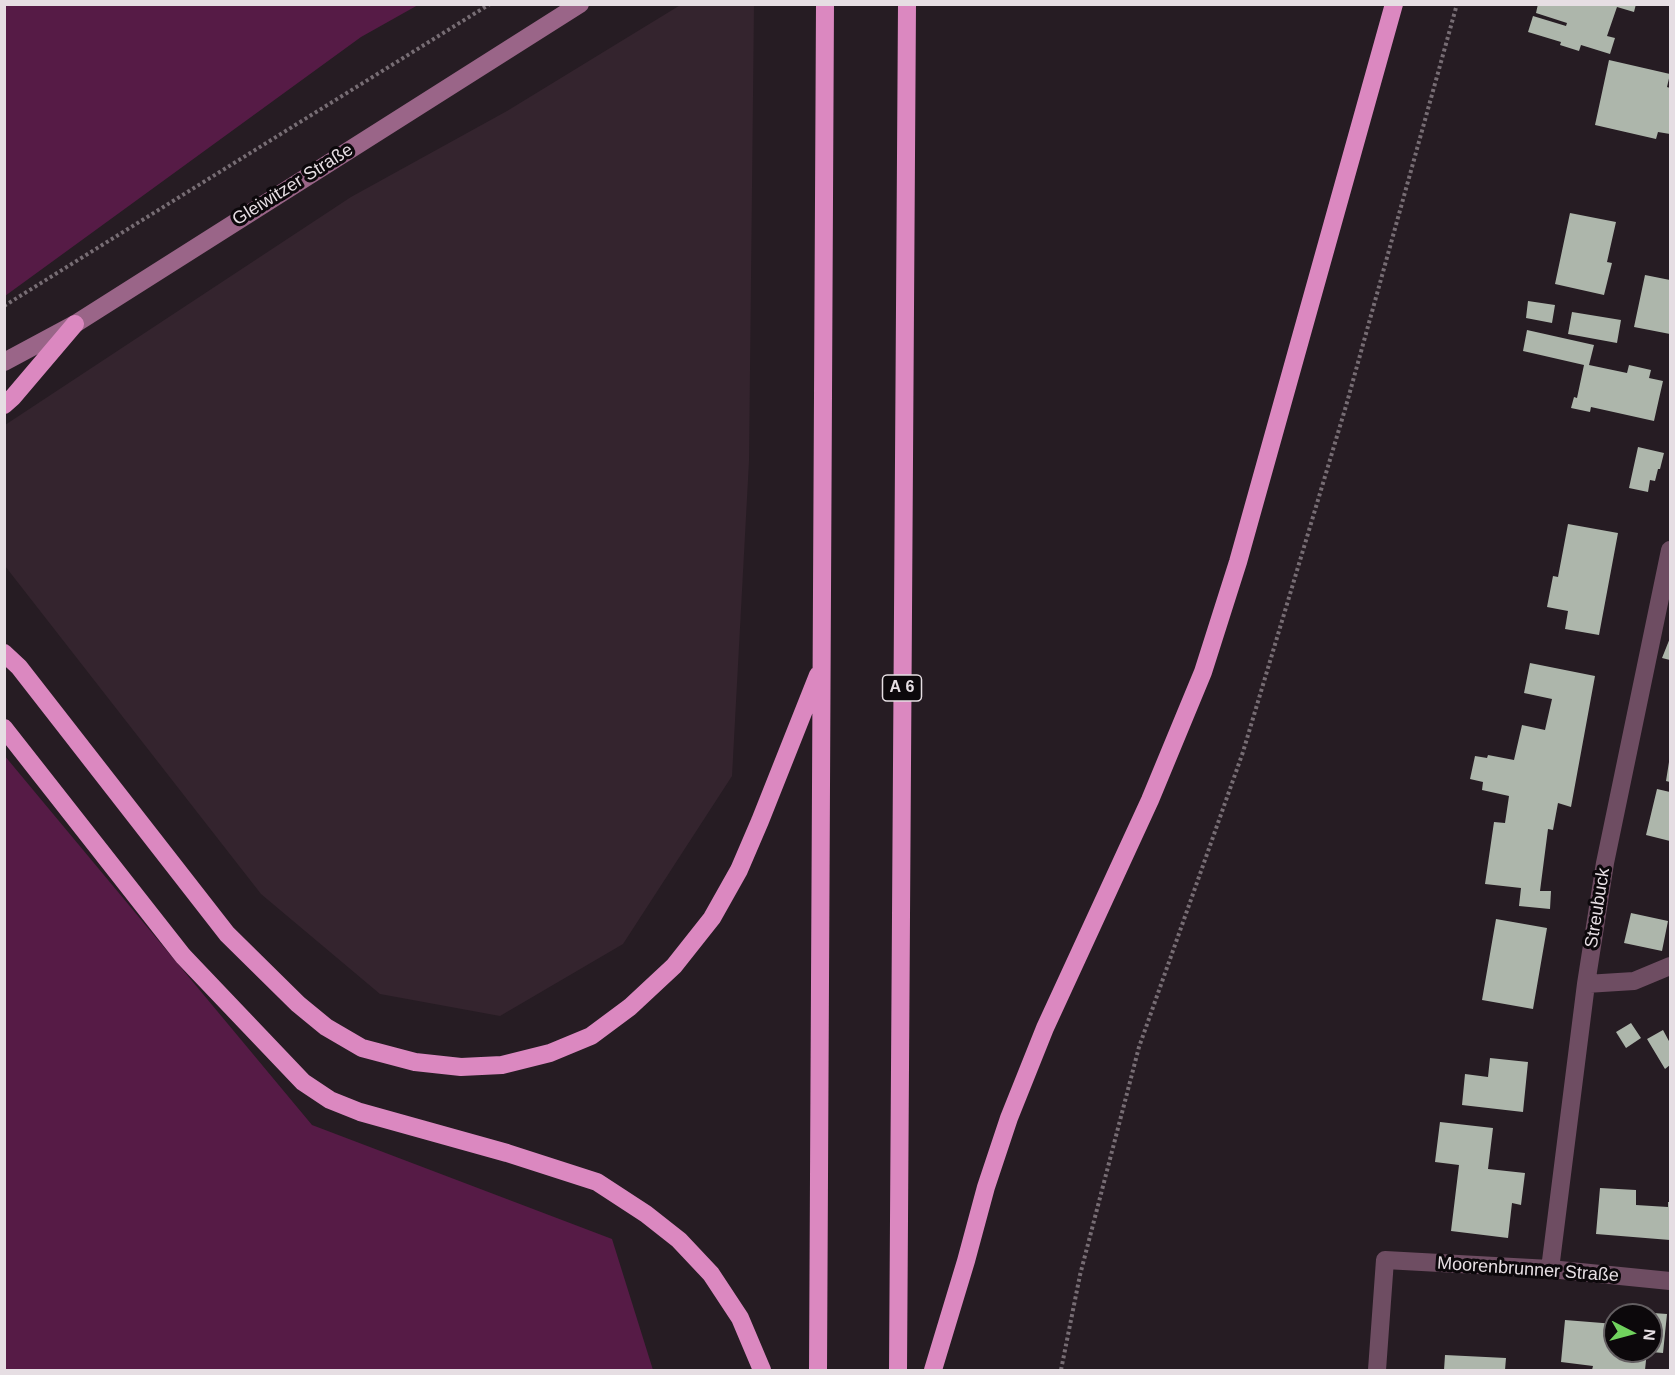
<!DOCTYPE html>
<html>
<head>
<meta charset="utf-8">
<style>
	body { margin:0 }
	#map { position:relative; width:1675px; height:1375px; overflow:hidden; background:#261c23; font-family:Arial,sans-serif }
	canvas { display:block }
	.frame { position:absolute; inset:0; border:6px solid #e6dee3; pointer-events:none }
	.north { position:absolute; left:1603px; top:1303px; width:60px; height:60px; box-sizing:border-box; background:#0c080b; border:2px solid #635e61; border-radius:50%; rotate:96deg; font-size:16px; font-weight:700; line-height:24px; text-align:center; color:#e6dee3 }
	.north::after { content:''; display:block; margin:auto; width:21px; height:27px; background:#71d25e; clip-path:polygon(50% 0,100% 100%,50% 72%,0 100%) }
</style>
</head>
<body>
<div id="map">
<canvas width="1675" height="1375"></canvas>
<div class="frame"></div>
<div class="north">N</div>
</div>
<script>
const ctx = document.querySelector('canvas').getContext('2d');
ctx.lineJoin = 'round';
function fill(path, color) { ctx.fillStyle = color; ctx.fill(path, 'evenodd'); }
const toPath = rows => new Path2D(rows.map(r => 'M' + r).join(''));
function trace(path, color, width, dash) { ctx.strokeStyle = color; ctx.lineWidth = width; ctx.lineCap = dash ? 'butt' : 'round'; ctx.setLineDash(dash || []); ctx.stroke(path); }
function write(font, color, halo, rows, align = 'center') {
  ctx.font = font + ' Arial,sans-serif'; ctx.lineWidth = 6; ctx.setLineDash([]); ctx.textBaseline = 'middle'; ctx.strokeStyle = halo; ctx.fillStyle = color; for (const [text, x, y, turn = 0] of rows) {
    ctx.save(); ctx.translate(x, y); ctx.rotate((+turn || 0) * Math.PI / 180); ctx.textAlign = isNaN(turn) ? turn : align; if (halo) ctx.strokeText(text, 0, 0); ctx.fillText(text, 0, 0); ctx.restore();
  }
}
const built = toPath([
	[682,4,754,5,749,461,732,776,623,944,500,1016,380,994,261,894,5,566,5,425,351,197,507,111]
]);
const green = toPath([
	[5,4,418,4,418,5,361,37,5,296],
	[4,755,312,1125,612,1239,653,1370,5,1370]
]);
const building = toPath([
	[1538,4,1636,4,1634,12,1617,7,1607,36,1615,38,1610,54,1581,45,1579,51,1560,45,1561,42,1528,32,1533,16,1566,26,1567,23,1536,13],
	[1609,60,1670,74,1667,87,1670,88,1670,134,1658,132,1656,139,1595,125],
	[1570,213,1616,222,1607,262,1612,263,1604,295,1555,284],
	[1645,275,1670,280,1670,334,1634,327],
	[1528,301,1555,305,1552,323,1526,318],
	[1572,312,1621,320,1617,343,1568,334],
	[1527,330,1594,345,1589,365,1627,373,1629,365,1651,370,1649,378,1663,381,1654,421,1591,407,1590,412,1571,408,1574,397,1577,398,1584,365,1523,351],
	[1638,447,1664,453,1660,469,1658,469,1655,481,1650,480,1648,492,1629,488],
	[1568,524,1618,533,1599,635,1565,629,1568,611,1547,607,1553,576,1558,577],
	[1670,638,1670,660,1662,658],
	[1530,663,1595,676,1571,807,1558,803,1553,830,1548,829,1540,891,1551,891,1550,909,1519,906,1521,888,1485,884,1494,822,1505,823,1509,796,1482,790,1483,782,1470,779,1475,756,1487,758,1488,755,1514,760,1522,725,1545,730,1552,699,1524,693],
	[1669,762,1670,762,1670,782,1666,781],
	[1657,789,1670,792,1670,841,1646,835],
	[1631,913,1668,921,1662,951,1624,943],
	[1496,919,1547,928,1533,1009,1482,1000],
	[1631,1023,1641,1038,1626,1048,1616,1032],
	[1663,1030,1670,1043,1670,1065,1665,1069,1647,1039],
	[1490,1058,1528,1062,1523,1112,1462,1105,1465,1074,1488,1077],
	[1440,1122,1493,1128,1488,1169,1525,1173,1521,1205,1512,1203,1508,1238,1451,1231,1459,1165,1435,1162],
	[1600,1188,1636,1190,1636,1205,1668,1207,1668,1202,1670,1202,1670,1240,1596,1234],
	[1639,1312,1667,1314,1663,1353,1651,1352,1651,1315,1639,1315],
	[1565,1320,1615,1324,1615,1351,1647,1351,1645,1370,1592,1370,1593,1366,1561,1362],
	[1445,1355,1506,1358,1505,1370,1444,1370]
]);
const path = toPath([
	[4,306,490,4],
	[1061,1370,1080,1275,1139,1047,1243,752,1346,406,1457,4]
]);
const street = toPath([
	[1586,984,1634,981,1670,966],
	[1550,1269,1586,984,1605,863,1670,550],
	[1377,1370,1385,1260,1550,1269,1670,1281]
]);
const secondary = toPath([
	[4,362,75,324,580,4]
]);
const highway = toPath([
	[4,405,13,397,75,324],
	[4,653,19,667,227,934,298,1004,326,1027,362,1048,415,1062,461,1067,502,1065,550,1053,591,1036,630,1007,674,966,712,918,739,870,760,821,818,675],
	[4,728,183,956,303,1082,330,1100,360,1112,507,1153,597,1182,646,1214,679,1240,711,1274,740,1318,762,1370],
	[818,1370,825,4],
	[898,1370,907,4],
	[933,1370,966,1261,986,1187,1009,1118,1045,1028,1150,800,1203,672,1238,562,1394,4]
]);
const shields = [
	[902,688,39]
];
const shieldNames = [
	["A 6",902,688]
];
const streetNames = [
	["Gleiwitzer Straße",293,185,-32],
	["Streubuck",1598,908,-81],
	["Moorenbrunner Straße",1528,1270,4]
];
fill(built, '#34242e');
fill(green, '#561b46');
fill(building, '#adb6ab');
trace(path, '#776d74', 4, [3, 3]);
trace(street, '#6e4d62', 18);
trace(secondary, '#9a6588', 18);
trace(highway, '#db88c0', 18);
for (const [x, y, w] of shields) { const box = new Path2D(); box.roundRect(x - w / 2, y - 13, w, 26, 4.5); ctx.fillStyle = '#0c080b'; ctx.fill(box); trace(box, '#e6dee3', 1.5); }
write('bold 16px', '#e6dee3', null, shieldNames);
write('18px', '#e6dee3', '#0c080b', streetNames);
</script>
</body>
</html>
